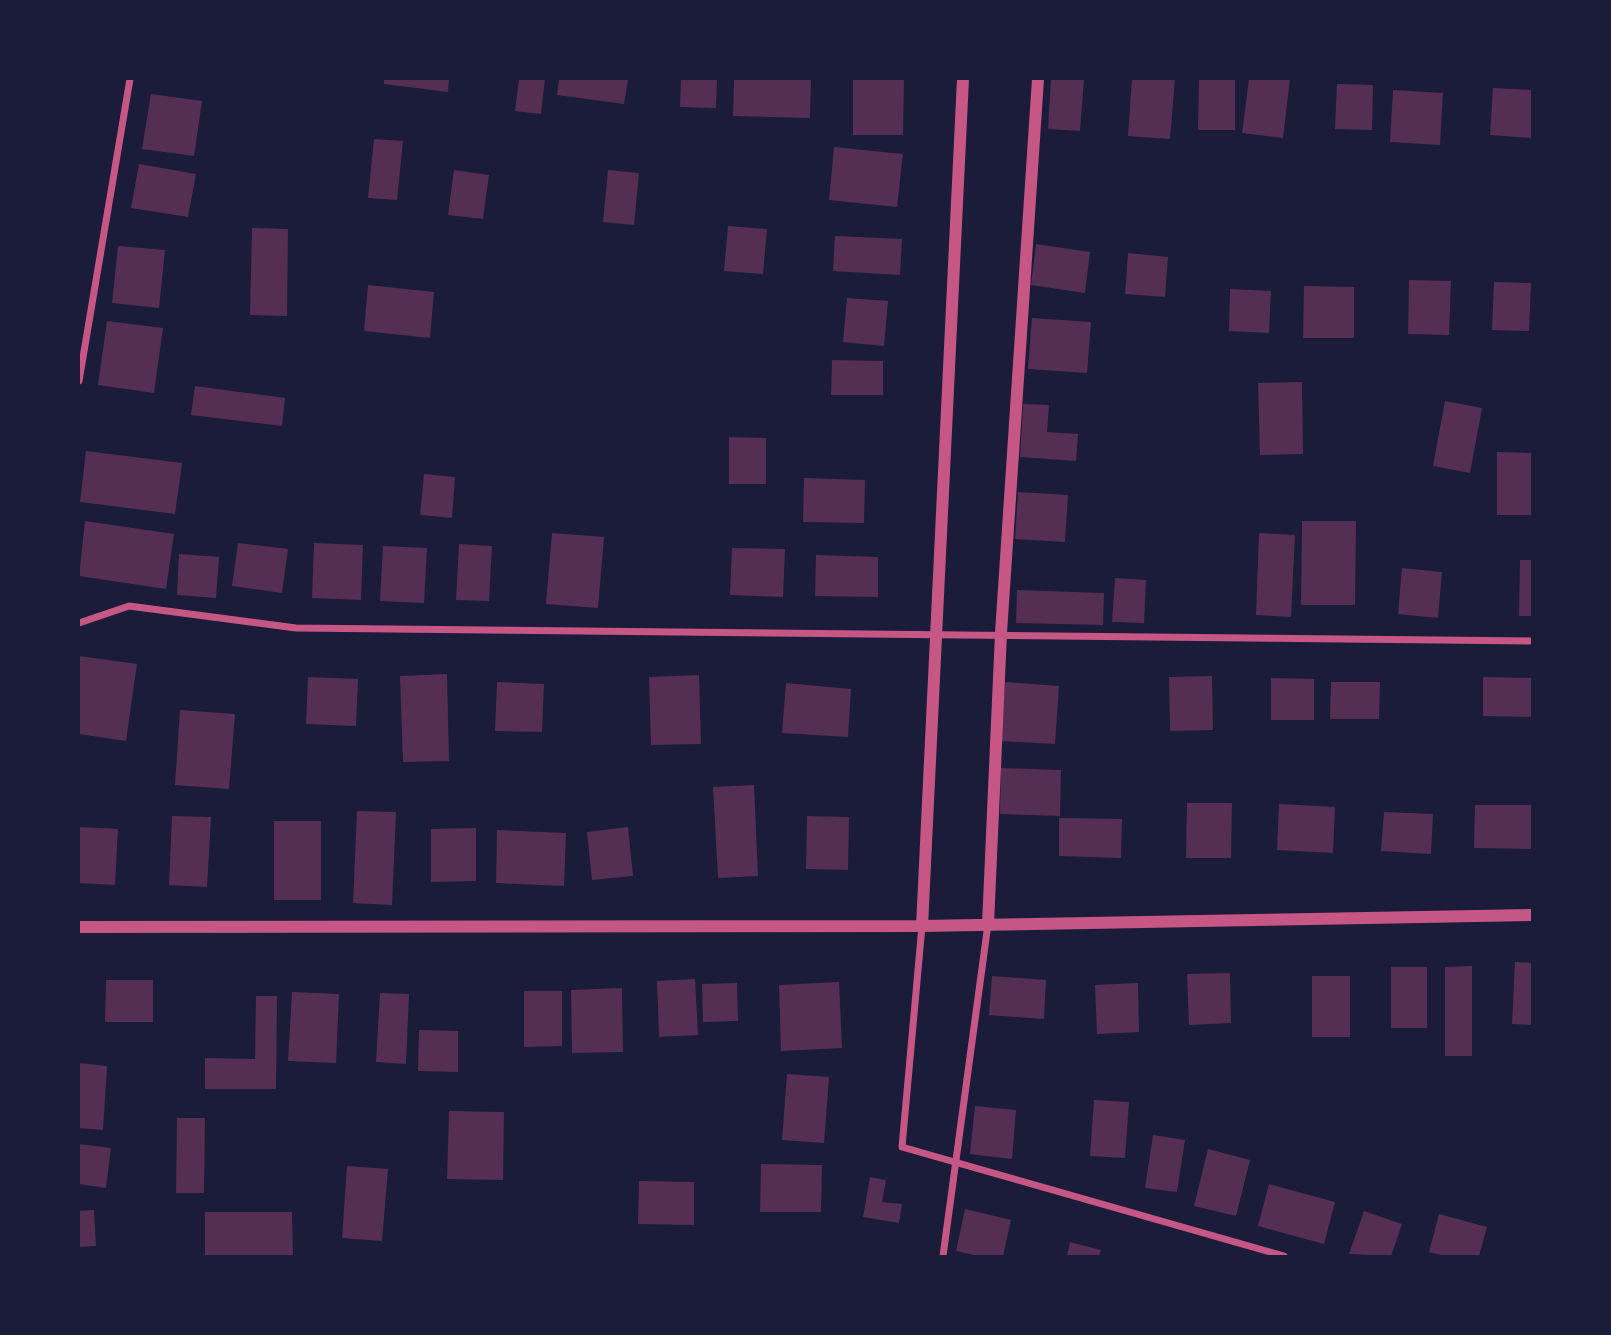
<!DOCTYPE html>
<html>
<head>
<meta charset="utf-8">
<style>
	body { margin:0 }
	#map { position:relative; width:1611px; height:1335px; overflow:hidden; background:#1b1b3a; font-family:Raleway,sans-serif }
	canvas { display:block }
	.frame { position:absolute; inset:0; border:80px solid #1b1b3a; pointer-events:none }
</style>
</head>
<body>
<div id="map">
<canvas width="1611" height="1335"></canvas>
<div class="frame"></div>
</div>
<script>
const ctx = document.querySelector('canvas').getContext('2d');
ctx.lineJoin = 'round';
function fill(path, color) { ctx.fillStyle = color; ctx.fill(path, 'evenodd'); }
const toPath = rows => new Path2D(rows.map(r => 'M' + r).join(''));
function trace(path, color, width, dash) { ctx.strokeStyle = color; ctx.lineWidth = width; ctx.lineCap = dash ? 'butt' : 'round'; ctx.setLineDash(dash || []); ctx.stroke(path); }
const building = toPath([
	[384,79,449,79,448,92,384,84],
	[519,79,545,79,541,114,515,111],
	[559,79,628,79,624,104,557,95],
	[681,79,717,79,716,108,680,107],
	[734,79,811,79,810,118,733,116],
	[853,79,904,79,903,135,853,135],
	[1051,79,1084,79,1080,131,1048,129],
	[1132,79,1175,79,1170,139,1128,136],
	[1199,79,1235,79,1235,130,1198,130],
	[1249,79,1290,79,1283,138,1242,133],
	[1337,84,1373,85,1372,130,1335,129],
	[1493,88,1532,90,1532,138,1490,135],
	[1393,90,1443,93,1440,145,1390,142],
	[151,94,202,101,194,156,142,149],
	[374,139,403,141,397,200,368,198],
	[834,147,903,154,897,207,829,200],
	[139,164,196,174,188,217,131,208],
	[454,170,489,175,483,219,448,215],
	[608,170,639,173,634,225,603,222],
	[728,226,767,229,763,274,724,271],
	[252,228,288,229,287,316,250,315],
	[835,236,902,239,900,275,833,271],
	[1036,244,1090,252,1085,293,1031,285],
	[118,246,165,250,159,308,112,303],
	[1128,253,1168,257,1165,297,1125,294],
	[1409,280,1451,281,1449,335,1408,334],
	[1494,282,1531,283,1529,331,1492,330],
	[368,285,434,292,430,338,364,331],
	[1304,286,1354,287,1354,338,1303,338],
	[1230,289,1271,291,1269,333,1229,331],
	[847,298,888,301,884,346,843,342],
	[1032,318,1091,322,1087,373,1028,369],
	[107,321,163,328,154,393,98,385],
	[832,360,883,361,883,395,831,395],
	[1302,382,1303,454,1260,455,1258,383],
	[195,386,285,398,282,426,191,415],
	[1445,401,1482,408,1470,473,1433,466],
	[1023,404,1049,405,1047,432,1078,434,1076,461,1020,457],
	[729,437,766,438,766,484,729,484],
	[86,451,182,463,175,514,80,502],
	[1497,452,1532,453,1532,515,1497,515],
	[424,474,455,477,452,518,420,515],
	[804,478,865,480,864,523,803,522],
	[1018,492,1068,495,1065,542,1015,539],
	[85,521,174,534,166,589,79,576],
	[1302,521,1356,521,1355,605,1301,605],
	[552,533,604,537,598,608,546,604],
	[1259,533,1295,535,1291,617,1256,615],
	[238,543,288,549,282,593,232,586],
	[314,543,363,545,361,600,312,598],
	[459,544,492,546,489,601,456,600],
	[383,546,427,548,424,603,380,601],
	[732,548,785,549,783,597,730,595],
	[179,554,219,557,216,598,177,595],
	[816,555,878,557,878,597,815,596],
	[1520,560,1532,560,1532,616,1519,616],
	[1402,568,1442,572,1438,618,1398,614],
	[1115,578,1146,580,1144,623,1112,622],
	[1017,590,1104,593,1103,625,1016,623],
	[79,656,137,664,126,741,79,734],
	[447,674,449,761,403,762,400,676],
	[699,675,701,744,651,745,649,677],
	[1212,676,1213,730,1170,731,1169,677],
	[308,677,358,679,356,726,306,724],
	[1483,677,1532,678,1532,717,1483,716],
	[1271,678,1314,679,1314,720,1271,720],
	[497,682,544,684,542,732,495,731],
	[1005,682,1059,686,1055,744,1001,741],
	[1331,682,1380,682,1379,719,1330,719],
	[786,683,851,689,848,737,782,733],
	[180,710,235,714,229,789,175,785],
	[1001,768,1061,770,1060,816,1000,814],
	[754,785,758,876,718,878,713,787],
	[1187,803,1232,803,1231,858,1186,858],
	[1279,804,1335,807,1333,853,1277,850],
	[1475,805,1532,805,1532,849,1474,848],
	[357,811,396,812,392,905,353,903],
	[1384,812,1433,814,1431,854,1381,851],
	[172,816,211,817,207,887,169,885],
	[807,816,849,817,848,870,806,869],
	[1059,818,1122,819,1121,858,1059,856],
	[274,821,321,821,321,900,274,900],
	[79,827,118,829,115,885,79,883],
	[628,827,633,876,592,880,587,832],
	[476,828,476,881,431,882,431,829],
	[497,830,566,833,564,886,496,883],
	[1515,962,1532,963,1532,1025,1512,1024],
	[1472,966,1472,1056,1445,1056,1445,967],
	[1391,967,1427,967,1427,1028,1391,1028],
	[1230,973,1231,1023,1189,1025,1187,974],
	[992,976,1046,980,1044,1019,989,1015],
	[1312,976,1350,976,1350,1037,1312,1037],
	[695,979,698,1035,659,1037,657,981],
	[106,980,153,980,153,1022,105,1022],
	[839,982,842,1048,781,1051,779,985],
	[737,983,738,1021,703,1022,702,984],
	[1138,983,1139,1032,1097,1034,1095,985],
	[622,988,623,1052,572,1053,571,990],
	[524,991,562,991,562,1046,524,1047],
	[292,992,339,994,336,1063,288,1061],
	[380,993,409,994,406,1064,376,1062],
	[256,996,277,996,276,1089,205,1089,205,1058,255,1059],
	[419,1030,458,1031,458,1072,418,1071],
	[79,1063,107,1066,103,1130,79,1128],
	[787,1074,829,1077,824,1143,782,1140],
	[1094,1100,1129,1102,1125,1158,1090,1156],
	[975,1106,1016,1110,1012,1159,970,1154],
	[449,1111,504,1112,503,1180,447,1179],
	[177,1118,205,1118,204,1193,176,1193],
	[1153,1135,1185,1140,1177,1192,1145,1188],
	[79,1144,111,1148,106,1188,79,1184],
	[1208,1149,1250,1160,1236,1216,1194,1206],
	[761,1164,822,1165,821,1212,760,1212],
	[347,1166,388,1169,382,1241,342,1238],
	[870,1177,886,1180,882,1202,902,1204,899,1223,863,1217],
	[639,1181,694,1182,694,1225,638,1224],
	[1269,1184,1335,1202,1324,1244,1258,1226],
	[965,1209,1011,1220,1003,1256,978,1256,956,1251],
	[94,1210,96,1246,79,1247,79,1211],
	[1364,1211,1402,1224,1391,1256,1349,1254],
	[205,1212,292,1212,293,1256,205,1256],
	[1439,1214,1487,1227,1479,1256,1445,1256,1429,1252],
	[1070,1242,1101,1250,1099,1256,1067,1256]
]);
const minor = toPath([
	[79,381,130,79],
	[79,623,129,606,296,628,1532,641],
	[922,926,902,1147,1284,1256],
	[943,1256,988,924]
]);
const tertiary = toPath([
	[988,924,1001,633,1038,79],
	[922,926,963,79],
	[79,927,922,926,1532,915]
]);
fill(building, '#542f53');
trace(minor, '#c65784', 7);
trace(tertiary, '#c65784', 12);
</script>
</body>
</html>
